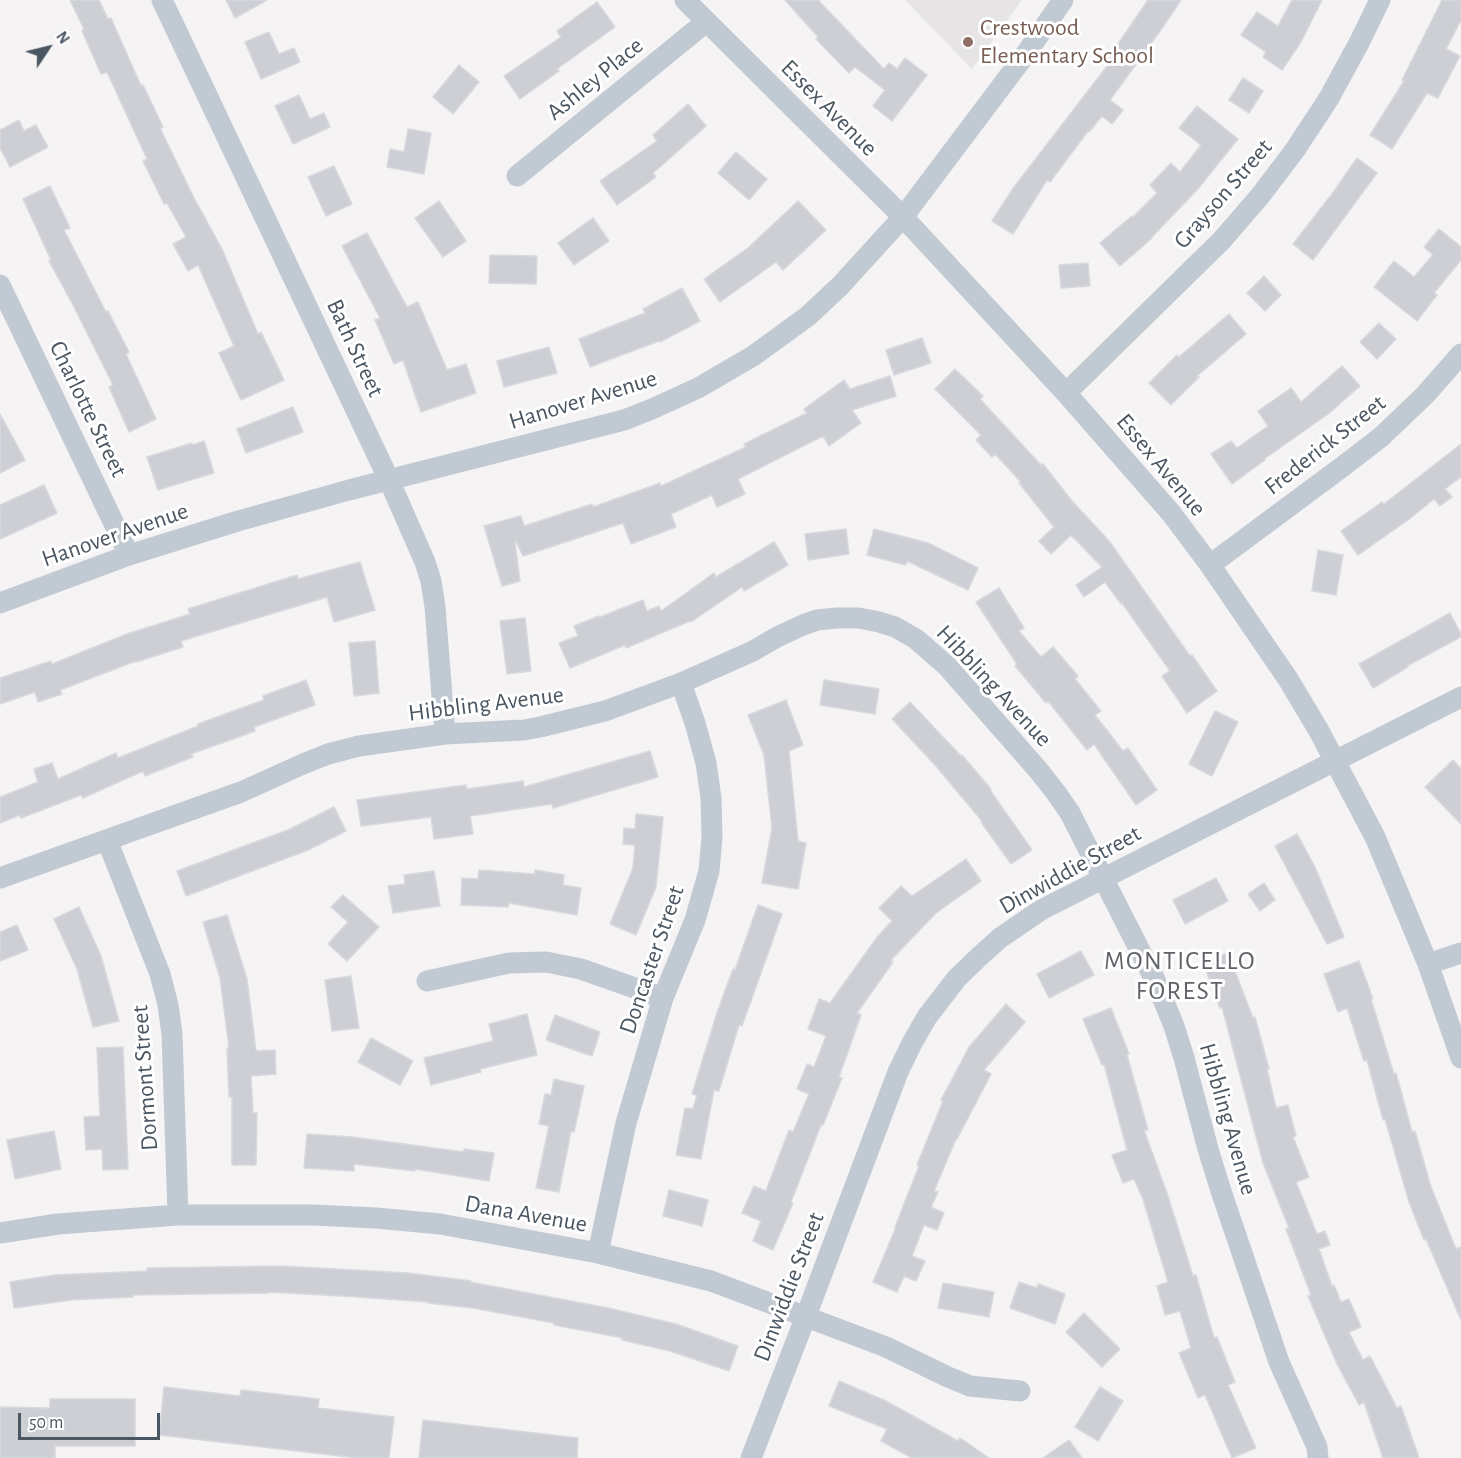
<!DOCTYPE html>
<html>
<head>
<meta charset="utf-8">
<style>
	body { margin:0 }
	#map { position:relative; width:1461px; height:1458px; overflow:hidden; background:#f5f3f3; font-family:"Alegreya Sans",sans-serif }
	canvas { display:block }
	.north { position:absolute; left:18px; top:18px; width:60px; height:60px; -webkit-text-stroke:4px #fff; paint-order:stroke; rotate:55deg; font-size:16px; font-weight:700; line-height:24px; text-align:center; color:#4a5661 }
	.north::after { content:''; display:block; margin:auto; width:21px; height:27px; background:#4a5661; clip-path:polygon(50% 0,100% 100%,50% 72%,0 100%) }
	.scale { position:absolute; left:18px; top:1413px; width:142px; height:27px; box-sizing:border-box; border:3px solid #4a5661; border-top:0; padding-left:8px; font-size:18px; line-height:21px; white-space:nowrap; color:#4a5661; -webkit-text-stroke:4px #fff; paint-order:stroke }
</style>
</head>
<body>
<div id="map">
<canvas width="1461" height="1458"></canvas>
<div class="north">N</div>
<div class="scale">50 m</div>
</div>
<script>
const ctx = document.querySelector('canvas').getContext('2d');
ctx.lineJoin = 'round';
function fill(path, color) { ctx.fillStyle = color; ctx.fill(path, 'evenodd'); }
const toPath = rows => new Path2D(rows.map(r => 'M' + r).join(''));
function trace(path, color, width, dash) { ctx.strokeStyle = color; ctx.lineWidth = width; ctx.lineCap = dash ? 'butt' : 'round'; ctx.setLineDash(dash || []); ctx.stroke(path); }
function write(font, color, halo, rows, align = 'center') {
  ctx.font = font + ' "Alegreya Sans",sans-serif'; ctx.lineWidth = 6; ctx.setLineDash([]); ctx.textBaseline = 'middle'; ctx.strokeStyle = halo; ctx.fillStyle = color; for (const [text, x, y, turn = 0] of rows) {
    ctx.save(); ctx.translate(x, y); ctx.rotate((+turn || 0) * Math.PI / 180); ctx.textAlign = isNaN(turn) ? turn : align; if (halo) ctx.strokeText(text, 0, 0); ctx.fillText(text, 0, 0); ctx.restore();
  }
}
const education = toPath([
	[905,0,1022,0,972,69]
]);
const building = toPath([
	[70,0,99,0,108,19,111,18,141,86,143,85,163,127,160,128,194,198,222,249,258,334,261,332,284,380,241,400,219,353,234,346,198,265,188,271,173,244,186,237,167,203,164,204,143,161,147,159,107,72,101,74,82,31,84,29,70,0],
	[226,0,267,0,235,18,226,0],
	[785,0,818,0,884,69,889,63,897,69,905,58,927,75,892,121,873,106,885,90,855,67,849,73,816,39,818,37,785,0],
	[1148,0,1181,0,1163,27,1110,100,1123,110,1112,124,1102,116,1089,132,1088,131,1050,182,1047,180,1013,234,992,221,1014,187,1108,65,1105,63,1148,0],
	[1292,0,1322,0,1301,42,1282,70,1263,57,1266,52,1241,35,1257,12,1278,26,1292,0],
	[1442,0,1461,0,1461,20,1446,49,1460,56,1438,98,1427,93,1392,149,1370,135,1404,81,1402,80,1442,0],
	[597,2,615,27,557,69,559,71,520,99,504,76,561,37,557,31,597,2],
	[269,32,279,54,294,48,300,62,261,79,245,42,269,32],
	[459,65,479,82,453,114,433,97,459,65],
	[1243,78,1263,91,1249,113,1229,100,1243,78],
	[299,95,310,119,324,113,330,127,293,144,275,106,299,95],
	[688,104,706,126,653,173,656,177,617,205,600,181,657,141,653,135,688,104],
	[1197,106,1238,139,1197,190,1151,238,1152,238,1120,266,1100,243,1132,216,1133,217,1157,193,1150,185,1171,163,1180,172,1201,145,1179,128,1197,106],
	[19,120,24,131,36,125,48,147,10,167,0,148,0,130,19,120],
	[408,129,431,133,424,174,387,167,390,149,404,152,408,129],
	[736,152,767,179,749,200,718,173,736,152],
	[1357,158,1377,173,1313,260,1293,244,1332,194,1357,158],
	[334,166,352,204,326,216,308,177,334,166],
	[50,186,70,228,64,230,106,312,108,311,129,352,126,354,156,419,129,432,109,387,113,385,72,303,49,261,51,260,23,199,50,186],
	[439,201,466,241,443,257,415,218,439,201],
	[798,201,826,230,783,270,776,262,720,302,704,279,748,248,798,201],
	[593,218,609,241,574,265,558,243,593,218],
	[1439,229,1461,247,1461,260,1434,293,1437,295,1417,321,1374,287,1394,261,1414,277,1433,255,1424,247,1439,229],
	[367,233,407,307,418,302,447,370,466,364,476,393,421,412,403,360,394,364,375,320,380,318,342,246,367,233],
	[490,255,537,256,536,284,489,283,490,255],
	[1088,263,1090,286,1061,288,1059,265,1088,263],
	[1264,276,1281,295,1265,311,1247,293,1264,276],
	[682,288,700,321,660,342,659,341,590,367,579,339,645,313,643,309,682,288],
	[1229,314,1246,334,1197,376,1199,377,1171,405,1149,383,1177,355,1179,357,1229,314],
	[1379,323,1396,339,1377,359,1360,342,1379,323],
	[922,338,931,363,894,375,886,350,922,338],
	[549,347,557,373,504,387,497,361,549,347],
	[1342,366,1360,386,1328,414,1264,459,1265,460,1232,484,1211,454,1231,441,1237,448,1268,426,1258,411,1291,388,1301,402,1342,366],
	[955,369,983,396,980,399,1041,465,1043,464,1072,501,1110,542,1190,656,1192,655,1217,691,1187,713,1162,676,1170,671,1122,603,1121,604,1105,582,1084,597,1076,585,1102,567,1071,535,1051,554,1039,541,1054,527,1019,483,1021,482,995,454,992,457,976,440,981,435,935,389,955,369],
	[890,376,896,396,852,410,861,423,829,446,823,436,738,479,745,494,717,507,712,495,671,514,676,527,631,544,623,523,523,556,516,541,515,542,520,581,502,586,484,526,521,516,524,526,592,504,593,507,660,483,661,486,746,447,744,444,807,413,804,409,844,380,850,389,890,376],
	[293,407,303,432,246,453,237,429,293,407],
	[0,414,25,460,0,473,0,414],
	[204,441,214,473,158,490,147,457,192,443,193,445,204,441],
	[1461,444,1461,477,1445,489,1452,497,1440,506,1434,499,1408,520,1358,555,1341,531,1382,502,1384,504,1461,444],
	[44,485,57,513,0,539,0,505,44,485],
	[846,529,849,554,808,560,805,534,846,529],
	[874,529,928,543,978,568,968,590,907,561,906,565,867,555,874,529],
	[774,542,788,565,744,591,742,587,691,622,690,621,626,648,625,645,570,668,559,643,578,636,574,626,599,616,600,617,643,600,647,611,659,606,661,611,714,573,716,577,774,542],
	[1318,550,1343,555,1336,595,1312,591,1318,550],
	[360,562,375,610,334,622,327,597,181,641,183,647,136,662,136,661,60,690,62,694,38,702,35,692,0,704,0,678,51,661,52,664,127,634,190,614,188,609,297,575,298,579,360,562],
	[999,588,1024,628,1019,631,1041,657,1053,647,1078,676,1075,679,1101,711,1095,715,1123,751,1128,748,1157,790,1136,805,1094,744,1087,750,1048,701,1046,703,1015,666,1017,664,976,602,999,588],
	[1450,613,1461,634,1461,637,1407,666,1408,667,1373,688,1359,664,1450,613],
	[525,618,531,671,507,674,500,621,525,618],
	[375,641,379,693,354,696,349,643,375,641],
	[306,680,315,705,254,727,255,731,191,754,193,757,145,776,143,771,83,798,81,795,21,818,20,815,0,823,0,797,38,782,34,769,52,763,58,779,116,753,118,758,198,726,198,724,264,700,263,696,306,680],
	[824,680,879,689,875,714,820,705,824,680],
	[786,700,803,745,789,751,798,841,806,843,798,889,762,883,772,828,764,755,748,715,786,700],
	[910,702,961,756,962,755,991,789,990,790,1032,850,1011,864,981,822,982,821,935,765,892,719,910,702],
	[1215,711,1238,722,1212,776,1189,764,1215,711],
	[650,751,658,777,553,808,552,804,470,816,473,834,434,839,431,817,361,826,357,800,466,785,467,789,523,781,524,787,650,751],
	[1453,760,1461,769,1461,824,1425,787,1453,760],
	[334,807,346,831,308,850,186,896,177,871,288,830,334,807],
	[636,814,663,817,656,887,636,935,610,924,633,868,635,845,623,844,624,828,635,829,636,814],
	[1297,834,1315,867,1344,937,1327,944,1275,846,1297,834],
	[966,859,981,881,936,913,891,960,893,962,857,1013,861,1015,839,1077,842,1078,823,1125,821,1125,791,1202,793,1203,773,1250,753,1241,761,1221,742,1213,754,1186,766,1191,789,1130,793,1132,809,1094,797,1089,807,1064,814,1067,826,1036,808,1029,819,999,830,1003,878,936,892,921,879,908,901,886,912,896,966,859],
	[479,870,535,874,535,870,564,875,563,885,581,888,577,915,509,903,508,907,461,905,462,878,478,879,479,870],
	[434,871,440,906,393,913,388,886,405,884,404,875,434,871],
	[1216,878,1228,901,1185,924,1173,900,1216,878],
	[1264,883,1275,900,1260,911,1248,894,1264,883],
	[343,895,379,927,347,961,328,944,348,922,331,907,343,895],
	[758,905,782,914,742,1026,739,1025,719,1091,714,1090,701,1159,676,1155,685,1108,693,1109,697,1095,692,1094,717,1013,733,969,735,970,758,905],
	[79,907,101,956,119,1021,93,1027,77,969,54,919,79,907],
	[227,915,247,979,256,1051,275,1050,276,1074,251,1076,253,1113,257,1113,256,1165,232,1165,232,1097,229,1097,227,1048,229,1048,220,978,203,922,227,915],
	[17,925,28,950,0,961,0,932,17,925],
	[1081,951,1094,975,1049,998,1037,974,1081,951],
	[1228,953,1253,1018,1255,1017,1269,1069,1267,1069,1276,1108,1288,1105,1296,1136,1293,1137,1309,1177,1296,1182,1317,1234,1325,1231,1330,1245,1319,1249,1332,1286,1334,1285,1341,1302,1349,1299,1361,1327,1349,1332,1363,1360,1370,1356,1397,1408,1401,1406,1419,1458,1383,1458,1364,1402,1359,1405,1337,1364,1308,1296,1311,1295,1286,1229,1289,1228,1263,1163,1222,1007,1220,1008,1203,962,1228,953],
	[1359,961,1373,999,1371,999,1394,1074,1396,1073,1412,1132,1415,1131,1431,1187,1456,1249,1461,1247,1461,1320,1426,1239,1424,1240,1409,1202,1385,1119,1383,1120,1367,1060,1364,1061,1347,1008,1338,1012,1324,974,1359,961],
	[351,976,359,1028,332,1031,325,980,351,976],
	[1006,1004,1025,1022,984,1070,991,1074,957,1139,956,1139,934,1191,938,1192,931,1207,944,1213,937,1230,924,1225,912,1256,925,1261,916,1281,904,1276,897,1292,873,1282,896,1227,895,1227,919,1166,917,1165,943,1101,941,1100,969,1047,1006,1004],
	[1111,1008,1129,1054,1127,1055,1148,1130,1144,1130,1167,1193,1193,1276,1196,1275,1214,1338,1217,1337,1235,1382,1228,1385,1256,1448,1232,1458,1205,1395,1198,1398,1179,1353,1191,1348,1180,1311,1165,1315,1157,1286,1168,1282,1143,1199,1134,1179,1123,1183,1112,1155,1127,1150,1104,1064,1102,1065,1083,1019,1111,1008],
	[527,1014,537,1055,480,1069,481,1072,431,1085,424,1058,493,1041,489,1024,527,1014],
	[555,1015,600,1032,592,1056,546,1040,555,1015],
	[371,1038,413,1061,400,1085,358,1062,371,1038],
	[123,1047,128,1169,103,1170,102,1149,86,1150,84,1117,100,1116,97,1048,123,1047],
	[554,1079,584,1086,574,1132,571,1131,559,1192,536,1188,549,1126,539,1124,545,1094,551,1095,554,1079],
	[54,1131,61,1169,15,1179,7,1140,54,1131],
	[307,1134,352,1137,464,1152,464,1149,494,1153,489,1181,415,1169,415,1171,354,1164,354,1171,304,1168,307,1134],
	[669,1190,708,1200,702,1226,663,1216,669,1190],
	[282,1266,408,1273,471,1281,470,1282,608,1308,676,1324,738,1346,729,1371,670,1351,622,1340,623,1338,554,1325,554,1323,473,1308,428,1303,429,1302,342,1296,269,1292,269,1293,133,1295,133,1297,71,1300,14,1308,10,1282,55,1275,147,1271,147,1268,282,1266],
	[1019,1282,1037,1288,1038,1284,1065,1294,1055,1324,1010,1308,1019,1282],
	[943,1283,994,1292,989,1317,938,1308,943,1283],
	[1084,1313,1120,1349,1102,1367,1066,1332,1084,1313],
	[839,1381,886,1401,958,1441,960,1438,989,1458,912,1458,881,1441,887,1429,829,1406,839,1381],
	[164,1387,240,1396,241,1390,319,1399,318,1408,394,1417,389,1458,357,1458,159,1435,164,1387],
	[1100,1387,1123,1401,1098,1441,1075,1427,1100,1387],
	[50,1399,135,1399,135,1446,55,1446,55,1458,0,1458,0,1407,50,1408,50,1399],
	[423,1420,578,1438,577,1458,419,1458,423,1420],
	[1069,1440,1082,1458,1043,1458,1069,1440]
]);
const minor = toPath([
	[162,0,389,480,425,562,431,581,435,607,445,734],
	[685,0,903,217,1066,393,1171,513,1210,565,1288,679,1319,731,1375,837,1428,964,1461,1058],
	[517,176,706,22],
	[0,285,129,555],
	[1066,393,1222,240,1260,196,1295,150,1329,98,1359,43,1380,0],
	[1210,565,1342,467,1381,437,1425,395,1461,354],
	[0,603,129,555,238,521,349,490,624,420,652,409,698,388,753,356,808,316,840,286,903,217,1025,55,1063,0],
	[107,840,160,974,168,1005,172,1034,178,1215],
	[0,878,241,792,303,764,328,754,359,746,445,734,524,730,540,727,605,711,681,683,753,651,777,637,803,625,817,620,837,618,859,618,879,622,895,627,916,639,947,666,1039,771,1057,794,1070,813,1103,878,1155,980,1174,1026,1184,1058,1208,1149,1221,1191,1279,1362,1317,1447,1318,1458],
	[1428,964,1461,953],
	[427,981,509,963,546,962,581,969,663,998],
	[0,1233,58,1224,178,1215,313,1215,376,1218,440,1224,598,1253,711,1281,886,1347,948,1377,970,1386,1020,1391],
	[598,1253,626,1123,663,998,695,920,709,871,712,837,711,798,706,763,695,723,681,683],
	[751,1458,806,1316,898,1072,912,1043,927,1017,957,978,981,955,1000,938,1041,910,1461,697]
]);
const markers = [
	[968,42,6,"#8d6e63"]
];
const educationNames = [
	["Crestwood",980,28],
	["Elementary School",980,56]
];
const streetNames = [
	["Ashley Place",595,79,-39],
	["Essex Avenue",829,108,45],
	["Grayson Street",1223,194,-49],
	["Bath Street",355,348,65],
	["Hanover Avenue",583,400,-17],
	["Charlotte Street",88,409,64],
	["Frederick Street",1325,445,-38],
	["Essex Avenue",1161,465,50],
	["Hanover Avenue",115,535,-19],
	["Hibbling Avenue",994,686,47],
	["Hibbling Avenue",486,704,-7],
	["Dinwiddie Street",1070,870,-29],
	["Doncaster Street",652,960,-71],
	["Dormont Street",145,1078,-94],
	["Hibbling Avenue",1228,1119,74],
	["Dana Avenue",526,1214,10],
	["Dinwiddie Street",789,1287,-69]
];
const neighbourhoodNames = [
	["MONTICELLO",1180,961],
	["FOREST",1180,991]
];
fill(education, '#e6e4e5');
fill(building, '#cdcfd5');
trace(building, '#d7d9de', 1.5);
trace(minor, '#c1cad2', 21);
for (const [x, y, r, color] of markers) { const dot = new Path2D(); dot.arc(x, y, r, 0, 2 * Math.PI); ctx.fillStyle = color; ctx.fill(dot); trace(dot, '#fff', 2); }
write('24px', '#785e54', '#fff', educationNames, 'left');
write('24px', '#4a5661', '#fff', streetNames);
ctx.letterSpacing = '1.5px';
write('26px', '#5f6368', '#fff', neighbourhoodNames);
ctx.letterSpacing = '0px';
</script>
</body>
</html>
